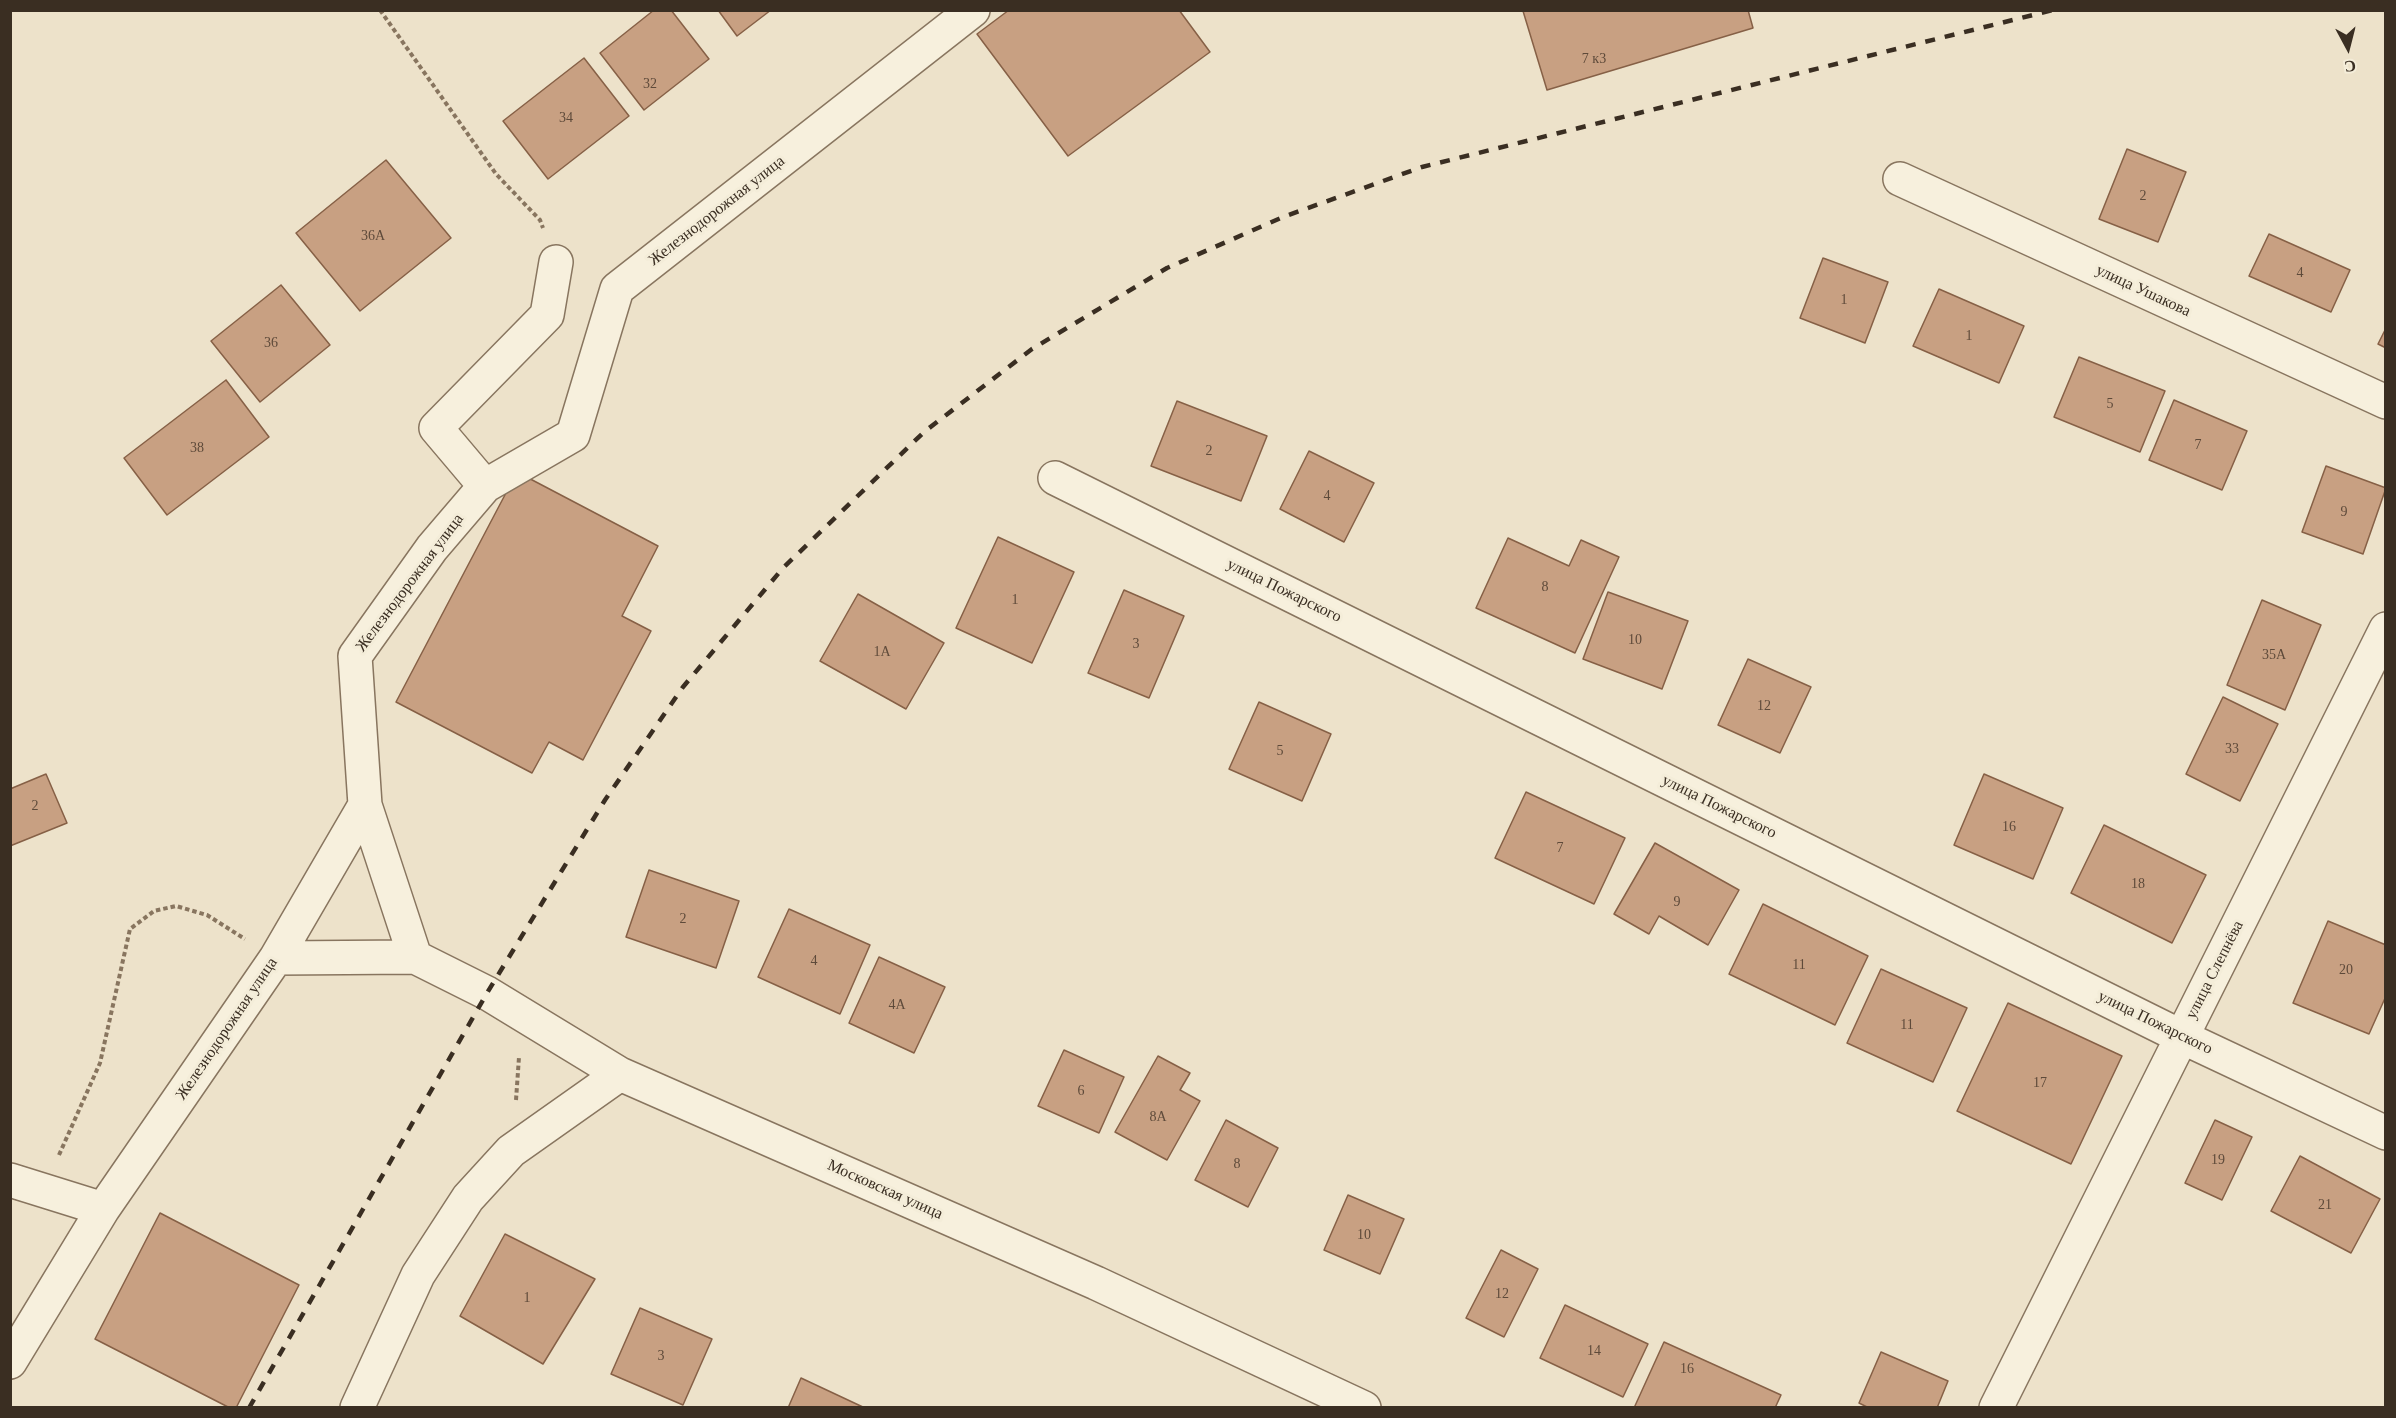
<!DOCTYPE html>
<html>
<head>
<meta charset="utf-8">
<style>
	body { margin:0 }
	#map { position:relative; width:2396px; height:1418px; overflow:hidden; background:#ede2ca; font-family:"Times New Roman",serif }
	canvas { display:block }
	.frame { position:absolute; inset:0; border:12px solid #3a2e22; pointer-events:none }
	.north { position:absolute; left:2318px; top:18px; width:60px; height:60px; -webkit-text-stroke:4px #f4edd9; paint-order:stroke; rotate:173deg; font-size:16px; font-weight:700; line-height:24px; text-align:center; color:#3a2e22 }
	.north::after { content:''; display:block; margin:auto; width:21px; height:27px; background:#3a2e22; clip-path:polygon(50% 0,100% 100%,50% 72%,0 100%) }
</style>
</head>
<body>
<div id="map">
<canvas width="2396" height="1418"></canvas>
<div class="frame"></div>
<div class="north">С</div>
</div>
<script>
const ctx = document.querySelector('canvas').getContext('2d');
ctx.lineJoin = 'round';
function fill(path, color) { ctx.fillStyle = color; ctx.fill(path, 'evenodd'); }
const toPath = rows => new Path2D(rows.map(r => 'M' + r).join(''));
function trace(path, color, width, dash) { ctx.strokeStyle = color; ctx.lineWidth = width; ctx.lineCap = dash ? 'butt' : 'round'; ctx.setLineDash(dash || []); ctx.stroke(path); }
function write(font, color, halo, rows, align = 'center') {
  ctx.font = font + ' "Times New Roman",serif'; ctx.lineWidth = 6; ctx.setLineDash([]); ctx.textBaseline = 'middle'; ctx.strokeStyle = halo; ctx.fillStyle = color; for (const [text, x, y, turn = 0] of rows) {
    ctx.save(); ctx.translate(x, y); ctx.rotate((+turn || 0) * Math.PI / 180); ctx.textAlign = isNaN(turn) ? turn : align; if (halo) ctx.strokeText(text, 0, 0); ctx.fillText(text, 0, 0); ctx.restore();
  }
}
const building = toPath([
	[654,10,671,10,709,59,644,110,600,53,654,10],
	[718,10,771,10,737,36,718,10],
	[1009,10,1179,10,1210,52,1068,156,977,34,1009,10],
	[1748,10,1753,28,1547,90,1523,11,1748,10],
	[584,58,629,116,548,179,503,121,584,58],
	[2127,149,2186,172,2158,242,2099,219,2127,149],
	[386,160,451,238,360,311,296,233,386,160],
	[2269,234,2350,270,2331,312,2249,276,2269,234],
	[1823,258,1888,282,1865,343,1800,318,1823,258],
	[281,285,330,345,260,402,211,341,281,285],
	[1939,289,2024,326,1999,383,1913,346,1939,289],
	[2386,328,2386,348,2378,344,2386,328],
	[2079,357,2165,391,2140,452,2054,417,2079,357],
	[226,380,269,437,167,515,124,458,226,380],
	[2174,400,2247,431,2222,490,2149,460,2174,400],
	[1177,401,1267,436,1241,501,1151,466,1177,401],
	[1309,451,1374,483,1344,542,1280,509,1309,451],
	[2326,466,2386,488,2363,554,2302,532,2326,466],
	[517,472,658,546,622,616,651,631,583,760,549,742,532,773,396,702,517,472],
	[998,537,1074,572,1032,663,956,628,998,537],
	[1508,538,1569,566,1581,540,1619,557,1575,653,1476,608,1508,538],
	[1124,590,1184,616,1149,698,1088,673,1124,590],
	[1608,592,1688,621,1662,689,1583,659,1608,592],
	[858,594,944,643,906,709,820,661,858,594],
	[2262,600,2321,625,2285,710,2227,685,2262,600],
	[1748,659,1811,687,1780,753,1718,725,1748,659],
	[2223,697,2278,724,2240,801,2186,774,2223,697],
	[1259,702,1331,734,1302,801,1229,769,1259,702],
	[46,774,67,823,10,846,10,789,46,774],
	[1984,774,2063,808,2033,879,1954,845,1984,774],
	[1526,792,1625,838,1594,904,1495,858,1526,792],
	[2104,825,2206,875,2172,943,2071,893,2104,825],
	[1655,843,1739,890,1708,945,1659,916,1649,934,1614,914,1655,843],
	[649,870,739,901,716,968,626,937,649,870],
	[1763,904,1868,956,1835,1025,1729,974,1763,904],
	[789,909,870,945,840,1014,758,977,789,909],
	[2328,921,2386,945,2386,996,2369,1034,2293,1003,2328,921],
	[879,957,945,987,914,1053,849,1023,879,957],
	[1881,969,1967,1008,1933,1082,1847,1043,1881,969],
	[2008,1003,2122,1056,2071,1164,1957,1111,2008,1003],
	[1064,1050,1124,1077,1099,1133,1038,1106,1064,1050],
	[1158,1056,1190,1073,1180,1090,1200,1101,1167,1160,1115,1132,1158,1056],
	[1226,1120,1278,1148,1248,1207,1195,1180,1226,1120],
	[2215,1120,2252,1137,2222,1200,2185,1183,2215,1120],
	[2300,1156,2380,1199,2351,1253,2271,1211,2300,1156],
	[1348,1195,1404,1219,1380,1274,1324,1250,1348,1195],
	[160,1213,299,1285,236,1408,230,1408,95,1339,160,1213],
	[505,1234,595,1279,543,1364,460,1316,505,1234],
	[1501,1250,1538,1269,1504,1337,1466,1318,1501,1250],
	[1565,1305,1648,1344,1623,1397,1540,1358,1565,1305],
	[640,1308,712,1339,683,1405,611,1374,640,1308],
	[1664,1342,1781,1395,1775,1408,1634,1408,1664,1342],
	[1881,1352,1948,1381,1937,1408,1869,1408,1859,1403,1881,1352],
	[801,1378,865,1408,788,1408,801,1378]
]);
const path = toPath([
	[380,10,496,174,540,220,543,228],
	[516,1100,519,1057],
	[59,1155,100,1063,130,929,154,911,176,906,207,915,245,939]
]);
const minor = toPath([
	[1900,179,2386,402],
	[1055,478,2182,1037,2386,1133],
	[485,486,436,428,547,315,556,262],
	[365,805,415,957],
	[276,958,415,957,487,993,620,1074,1096,1283,1364,1408],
	[10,1180,103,1209],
	[10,1362,103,1209,276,958,365,805,355,656,432,548,485,486,573,435,617,289,973,10],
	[357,1408,418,1275,468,1198,511,1151,620,1074],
	[1996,1408,2386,629]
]);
const rail = toPath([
	[249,1408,487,993,605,800,683,687,783,568,924,432,1032,349,1167,268,1283,217,1422,167,2053,10]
]);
const numberNames = [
	["7 к3",1594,59],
	["32",650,84],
	["34",566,118],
	["2",2143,196],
	["36А",373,236],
	["4",2300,273],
	["1",1844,300],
	["1",1969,336],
	["36",271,343],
	["5",2110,404],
	["7",2198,445],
	["38",197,448],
	["2",1209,451],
	["4",1327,496],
	["9",2344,512],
	["8",1545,587],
	["1",1015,600],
	["10",1635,640],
	["3",1136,644],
	["1А",882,652],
	["35А",2274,655],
	["12",1764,706],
	["33",2232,749],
	["5",1280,751],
	["2",35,806],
	["16",2009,827],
	["7",1560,848],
	["18",2138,884],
	["9",1677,902],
	["2",683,919],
	["4",814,961],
	["11",1799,965],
	["20",2346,970],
	["4А",897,1005],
	["11",1907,1025],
	["17",2040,1083],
	["6",1081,1091],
	["8А",1158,1117],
	["19",2218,1160],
	["8",1237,1164],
	["21",2325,1205],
	["10",1364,1235],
	["12",1502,1294],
	["1",527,1298],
	["14",1594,1351],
	["3",661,1356],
	["16",1687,1369]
];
const streetNames = [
	["Железнодорожная улица",717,211,-38],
	["улица Ушакова",2143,291,25],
	["Железнодорожная улица",410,583,-53],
	["улица Пожарского",1284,591,26],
	["улица Пожарского",1719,807,26],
	["улица Слепнёва",2215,970,-63],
	["улица Пожарского",2155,1023,26],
	["Железнодорожная улица",227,1029,-56],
	["Московская улица",885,1190,24]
];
fill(building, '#c8a082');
trace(building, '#866046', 1.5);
trace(minor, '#88755f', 36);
trace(path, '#88755f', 4, [4.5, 3]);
trace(minor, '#f7f0dd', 33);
trace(rail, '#3a2e22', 4.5, [10, 10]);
write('14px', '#5e4a3a', null, numberNames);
write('16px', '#3a2e22', '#f4edd9', streetNames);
</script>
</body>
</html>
